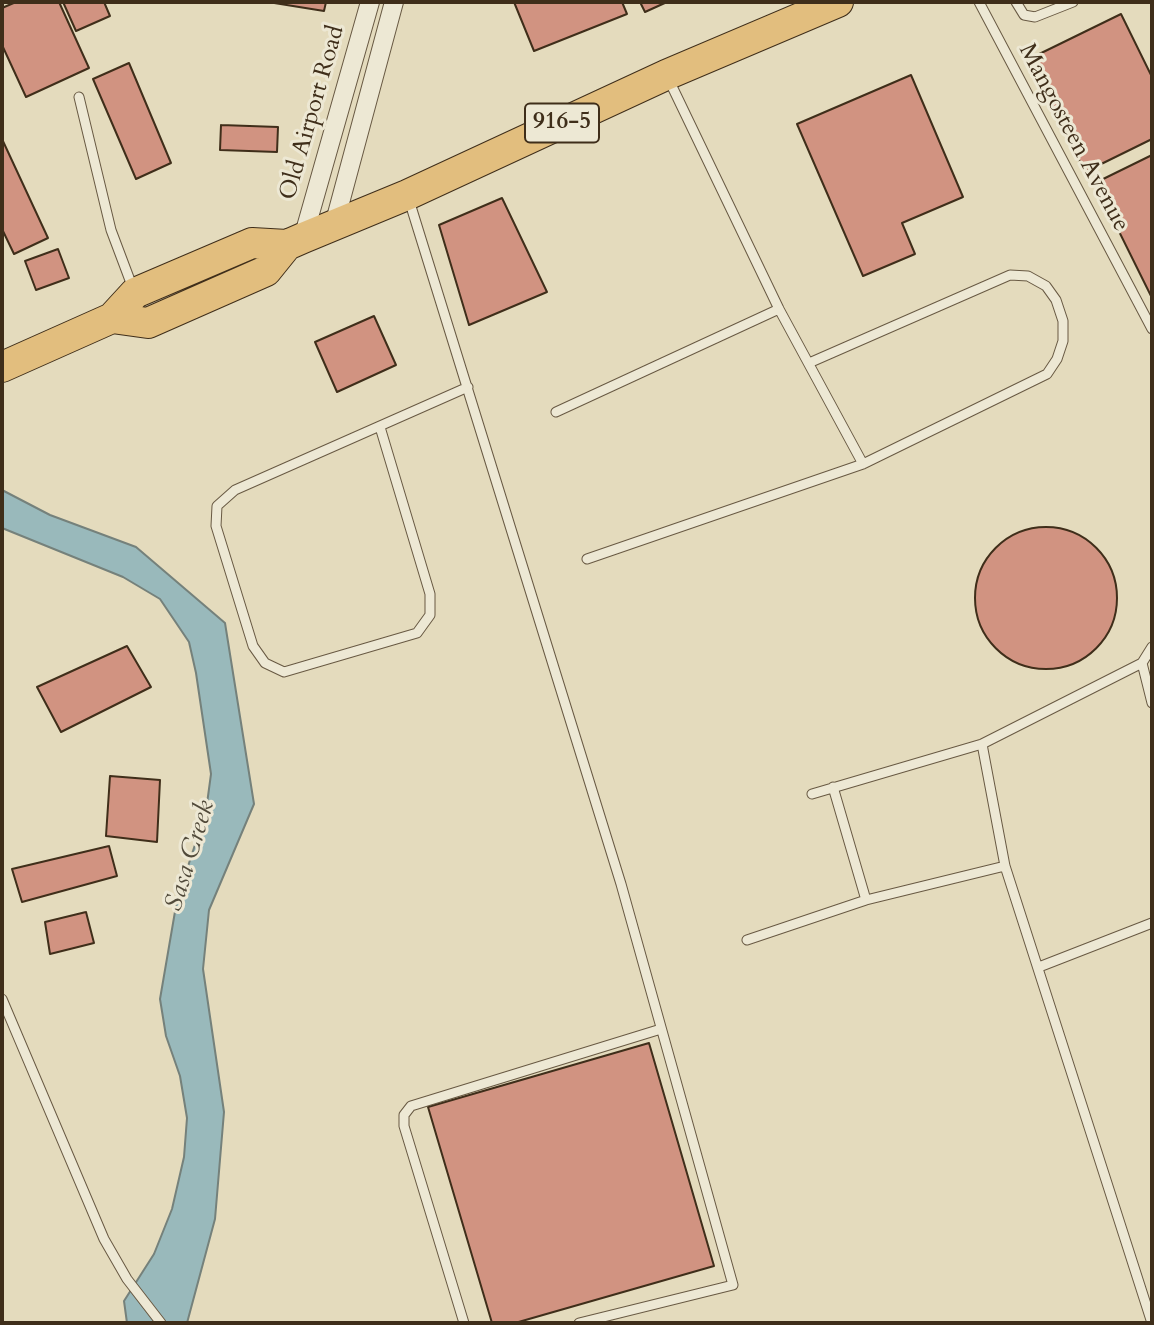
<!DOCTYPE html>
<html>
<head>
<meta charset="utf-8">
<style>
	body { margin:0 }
	#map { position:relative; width:1154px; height:1325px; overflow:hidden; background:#e4dbbd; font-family:Cardo,serif }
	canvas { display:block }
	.frame { position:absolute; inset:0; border:4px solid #3f2e1a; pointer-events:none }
</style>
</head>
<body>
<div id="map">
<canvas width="1154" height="1325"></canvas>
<div class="frame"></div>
</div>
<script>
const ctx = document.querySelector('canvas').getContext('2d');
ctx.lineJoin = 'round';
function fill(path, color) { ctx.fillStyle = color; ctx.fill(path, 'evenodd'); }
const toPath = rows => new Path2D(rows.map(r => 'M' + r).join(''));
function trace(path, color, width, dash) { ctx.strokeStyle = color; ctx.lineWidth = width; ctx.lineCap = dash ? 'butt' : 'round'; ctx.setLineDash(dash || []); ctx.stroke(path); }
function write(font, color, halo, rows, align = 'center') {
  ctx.font = font + ' Cardo,serif'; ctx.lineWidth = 6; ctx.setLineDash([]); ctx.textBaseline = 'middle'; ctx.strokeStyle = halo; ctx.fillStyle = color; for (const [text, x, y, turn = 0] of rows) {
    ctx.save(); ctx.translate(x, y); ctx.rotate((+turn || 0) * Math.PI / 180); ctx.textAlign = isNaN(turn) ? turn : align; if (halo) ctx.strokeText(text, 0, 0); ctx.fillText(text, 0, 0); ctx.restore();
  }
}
const water = toPath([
	[2,490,50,515,136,547,225,623,254,804,209,910,203,969,224,1112,215,1219,187,1323,127,1323,124,1301,154,1254,172,1209,184,1157,187,1118,180,1076,166,1036,160,999,177,900,206,811,211,774,196,673,189,642,160,599,123,577,2,528,2,490]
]);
const building = toPath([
	[16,2,59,2,89,68,26,97,2,45,2,8,16,2],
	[63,2,104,2,110,16,76,31,63,2],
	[268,2,326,2,324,11,268,2],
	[514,2,622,2,627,14,534,51,514,2],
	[640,2,667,2,645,12,640,2],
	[1121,14,1152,77,1152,139,1085,172,1029,59,1121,14],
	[129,63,171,163,136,179,93,79,129,63],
	[911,75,963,197,902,223,915,254,863,276,797,124,911,75],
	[221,125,278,127,277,152,220,150,221,125],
	[2,139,48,238,14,254,2,229,2,139],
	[1152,155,1152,295,1151,296,1095,183,1152,155],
	[502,198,547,292,469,325,439,225,502,198],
	[58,249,69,278,36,290,25,261,58,249],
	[374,316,396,365,337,392,315,342,374,316],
	'975 598a71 71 0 1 1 142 0a71 71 0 1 1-142 0Z',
	[127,646,151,687,61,732,37,687,127,646],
	[110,776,160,780,157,842,106,836,110,776],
	[109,846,117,876,22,902,12,869,109,846],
	[86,912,94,943,50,954,45,922,86,912],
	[649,1043,714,1266,515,1323,492,1323,428,1107,649,1043]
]);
const service = toPath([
	[979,2,1152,329],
	[1016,2,1024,15,1035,17,1073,2],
	[668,78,779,309,863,464],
	[79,97,111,230,134,291],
	[409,200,621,884,733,1285,579,1323],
	[556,412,779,309],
	[380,427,430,594,430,615,417,633,284,672,265,663,253,646,216,526,217,506,235,490,468,387],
	[587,559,863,464,1047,374,1057,359,1063,341,1063,321,1056,300,1046,286,1028,276,1010,275,809,363],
	[1142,663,1152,703],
	[982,744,1005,866,1152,1323],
	[833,787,866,900],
	[812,794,982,744,1142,663,1152,647],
	[747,940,866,900,1005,866],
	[1039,967,1152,923],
	[2,999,104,1239,127,1279,161,1323],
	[464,1323,404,1126,404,1115,411,1106,661,1029]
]);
const minor = toPath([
	[334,225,394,2],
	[303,238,370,2]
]);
const primary = toPath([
	[112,318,148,323,266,271,287,245],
	[2,367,112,318,135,293,252,243,287,245,303,238,407,195,666,75,838,2]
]);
const shields = [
	[562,123,74]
];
const shieldNames = [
	["916-5",562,123]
];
const streetNames = [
	["Old Airport Road",313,113,-74],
	["Mangosteen Avenue",1073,138,62]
];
const waterNames = [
	["Sasa Creek",191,856,-73]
];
fill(water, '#99b9bb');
trace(water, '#75817b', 2);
fill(building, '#d19381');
trace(building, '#3f2e1a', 2);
trace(service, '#685943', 11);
trace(minor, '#685943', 20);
trace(primary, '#3f2e1a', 32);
trace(service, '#ede8d4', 9);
trace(minor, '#ede8d4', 18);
trace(primary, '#e2be7e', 30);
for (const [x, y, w] of shields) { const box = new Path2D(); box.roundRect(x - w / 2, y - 19.5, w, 39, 5); ctx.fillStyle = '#ede8d4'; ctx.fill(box); trace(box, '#3f2e1a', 2); }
write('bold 23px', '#3f2e1a', null, shieldNames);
write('24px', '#3f2e1a', '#ede8d4', streetNames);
write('italic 26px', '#514a3a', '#ede8d4', waterNames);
</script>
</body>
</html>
